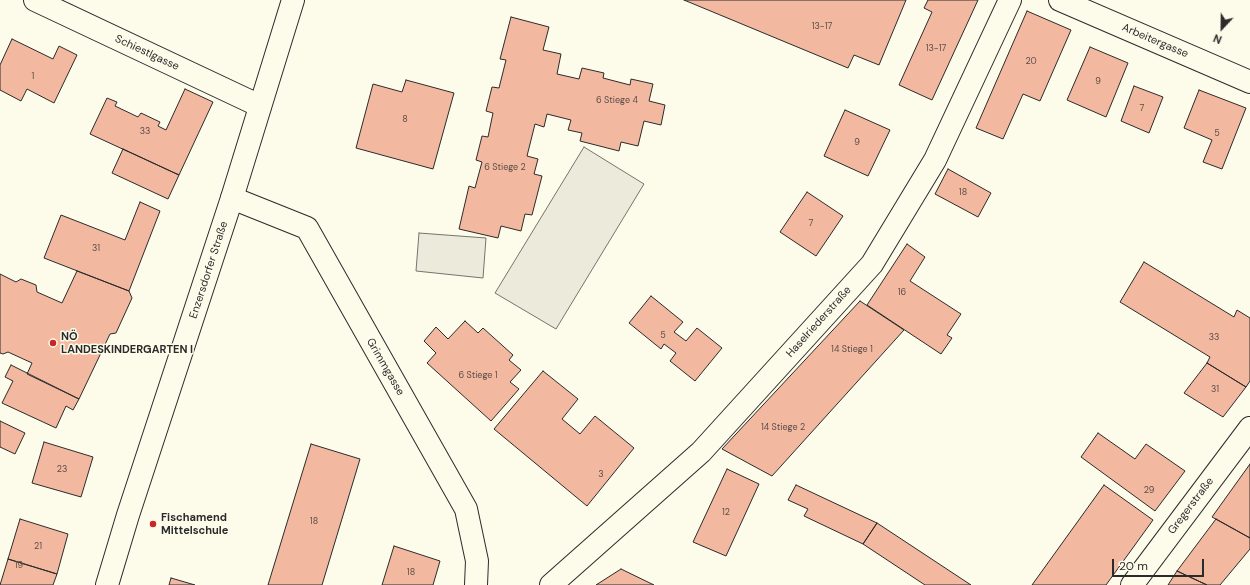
<!DOCTYPE html>
<html>
<head>
<meta charset="utf-8">
<style>
	body { margin:0 }
	#map { position:relative; width:1250px; height:585px; overflow:hidden; background:#fdfbea; font-family:"DM Sans",sans-serif }
	canvas { display:block }
	.north { position:absolute; left:1202px; top:8px; width:40px; height:40px; -webkit-text-stroke:3px #fdfbea; paint-order:stroke; rotate:202deg; font-size:11px; font-weight:700; line-height:16px; text-align:center; color:#2b2b2b }
	.north::after { content:''; display:block; margin:auto; width:14px; height:18px; background:#2b2b2b; clip-path:polygon(50% 0,100% 100%,50% 72%,0 100%) }
	.scale { position:absolute; left:1112px; top:559px; width:92px; height:18px; box-sizing:border-box; border:2px solid #2b2b2b; border-top:0; padding-left:5px; font-size:12px; line-height:14px; white-space:nowrap; color:#2b2b2b; -webkit-text-stroke:3px #fdfbea; paint-order:stroke }
</style>
</head>
<body>
<div id="map">
<canvas width="1250" height="585"></canvas>
<div class="north">N</div>
<div class="scale">20 m</div>
</div>
<script>
const ctx = document.querySelector('canvas').getContext('2d');
ctx.lineJoin = 'round';
function fill(path, color) { ctx.fillStyle = color; ctx.fill(path, 'evenodd'); }
const toPath = rows => new Path2D(rows.map(r => 'M' + r).join(''));
function trace(path, color, width, dash) { ctx.strokeStyle = color; ctx.lineWidth = width; ctx.lineCap = dash ? 'butt' : 'round'; ctx.setLineDash(dash || []); ctx.stroke(path); }
function write(font, color, halo, rows, align = 'center') {
  ctx.font = font + ' "DM Sans",sans-serif'; ctx.lineWidth = 3; ctx.setLineDash([]); ctx.textBaseline = 'middle'; ctx.strokeStyle = halo; ctx.fillStyle = color; for (const [text, x, y, turn = 0] of rows) {
    ctx.save(); ctx.translate(x, y); ctx.rotate((+turn || 0) * Math.PI / 180); ctx.textAlign = isNaN(turn) ? turn : align; if (halo) ctx.strokeText(text, 0, 0); ctx.fillText(text, 0, 0); ctx.restore();
  }
}
const parking = toPath([
	[584,147,644,184,556,329,495,293,584,147],
	[419,233,486,238,483,278,416,271,419,233]
]);
const building = toPath([
	[684,0,906,0,879,65,854,55,848,68,684,0],
	[928,0,978,0,932,100,899,85,932,12,924,8,928,0],
	[1027,11,1071,30,1040,101,1023,94,1003,139,976,128,1027,11],
	[511,17,549,27,543,50,561,54,557,74,579,79,582,68,604,73,603,78,630,85,631,79,653,84,649,101,665,105,661,125,644,121,638,146,621,142,619,151,580,141,582,133,568,130,571,120,547,114,544,127,535,124,527,156,538,159,534,174,542,176,532,215,525,214,521,231,501,226,498,238,459,229,469,186,475,188,482,162,476,160,482,136,488,137,493,113,486,111,492,87,499,88,506,60,500,59,511,17],
	[12,39,53,59,59,46,77,55,54,103,27,89,21,101,0,90,0,65,12,39],
	[1090,47,1128,63,1106,117,1067,100,1090,47],
	[406,80,454,93,433,169,356,148,373,84,402,92,406,80],
	[1134,86,1163,97,1149,133,1121,121,1134,86],
	[185,89,213,102,179,175,90,134,107,98,117,102,115,106,138,117,141,113,160,122,158,126,166,130,185,89],
	[1199,90,1246,108,1222,169,1203,162,1212,140,1184,128,1199,90],
	[845,110,890,130,868,176,824,156,845,110],
	[123,149,179,175,168,199,112,173,123,149],
	[948,169,991,193,978,217,935,194,948,169],
	[807,192,843,216,816,256,780,232,807,192],
	[140,202,160,211,129,291,44,258,61,215,125,240,140,202],
	[907,244,925,257,910,281,961,314,947,335,952,338,941,354,867,305,907,244],
	[1144,262,1234,317,1237,310,1250,318,1250,381,1246,387,1207,363,1210,357,1120,302,1144,262],
	[77,271,129,291,132,298,116,333,110,334,79,399,27,374,32,363,8,352,3,354,0,353,0,274,16,282,21,279,36,285,37,292,62,303,77,271],
	[651,296,683,322,674,332,686,341,697,328,722,348,695,381,670,361,676,353,664,344,661,349,629,323,651,296],
	[860,301,904,330,772,476,722,449,860,301],
	[465,321,478,333,483,328,513,355,509,360,521,370,510,382,519,389,491,421,427,363,436,353,424,341,436,327,448,339,465,321],
	[1207,363,1246,387,1223,417,1184,393,1207,363],
	[11,365,79,399,73,410,66,406,56,428,2,403,13,381,5,377,11,365],
	[543,371,578,399,562,419,580,434,595,416,634,448,587,506,494,429,543,371],
	[0,421,25,433,15,454,0,447,0,421],
	[1098,433,1135,459,1146,444,1185,471,1155,511,1081,457,1098,433],
	[44,442,93,457,81,497,32,483,44,442],
	[311,444,360,459,322,585,268,585,311,444],
	[1250,464,1250,538,1212,517,1250,464],
	[727,469,759,484,726,556,693,542,727,469],
	[796,485,877,523,863,544,804,516,808,509,788,500,796,485],
	[1104,485,1153,520,1106,585,1032,585,1104,485],
	[20,519,68,534,57,574,8,559,20,519],
	[1216,519,1250,538,1250,549,1220,585,1207,585,1177,571,1216,519],
	[877,523,971,585,925,585,863,544,877,523],
	[394,546,440,561,433,585,382,585,394,546],
	[8,559,57,574,53,585,0,585,8,559],
	[621,569,654,585,596,585,621,569],
	[1177,571,1207,585,1168,585,1177,571],
	[171,578,195,585,169,585,171,578]
]);
const minor = toPath([
	[35,0,260,106],
	[1060,0,1250,82],
	[232,198,307,228,466,509,477,561,476,585],
	[551,585,701,452,872,264,935,160,1010,0],
	[1132,585,1250,428]
]);
const major = toPath([
	[107,585,128,515,232,198,293,0]
]);
const markers = [
	[53,343,4,"#c62828"],
	[153,524,4,"#c62828"]
];
const numberNames = [
	["13-17",822,27],
	["13-17",936,49],
	["20",1031,62],
	["1",33,77],
	["9",1098,82],
	["6 Stiege 4",617,101],
	["7",1142,109],
	["8",405,120],
	["33",145,132],
	["5",1217,134],
	["9",857,143],
	["6 Stiege 2",505,168],
	["18",963,193],
	["7",811,224],
	["31",96,249],
	["16",902,293],
	["5",663,336],
	["33",1214,338],
	["14 Stiege 1",852,350],
	["6 Stiege 1",478,376],
	["31",1215,390],
	["14 Stiege 2",783,428],
	["23",62,470],
	["3",601,475],
	["29",1149,491],
	["12",726,513],
	["18",314,522],
	["21",38,547],
	["19",19,566],
	["18",411,573]
];
const streetNames = [
	["Arbeitergasse",1155,41,23],
	["Schiestlgasse",147,53,25],
	["Enzersdorfer Straße",209,270,-72],
	["Haselriederstraße",819,322,-48],
	["Grimmgasse",385,367,60],
	["Gregerstraße",1191,506,-53]
];
const poiNames = [
	["NÖ",61,337],
	["LANDESKINDERGARTEN I",61,350],
	["Fischamend",161,518],
	["Mittelschule",161,531]
];
fill(parking, '#eceadb');
trace(parking, '#74746e', 1);
fill(building, '#f2b8a0');
trace(building, '#2b2b2b', 1);
trace(minor, '#2b2b2b', 24);
trace(major, '#2b2b2b', 24);
trace(minor, '#fdfbea', 22);
trace(major, '#fdfbea', 22);
for (const [x, y, r, color] of markers) { const dot = new Path2D(); dot.arc(x, y, r, 0, 2 * Math.PI); ctx.fillStyle = color; ctx.fill(dot); trace(dot, '#fdfbea', 1.5); }
write('9px', '#5d4e48', null, numberNames);
write('11px', '#2b2b2b', '#fdfbea', streetNames);
write('bold 11px', '#2b2b2b', '#fdfbea', poiNames, 'left');
</script>
</body>
</html>
